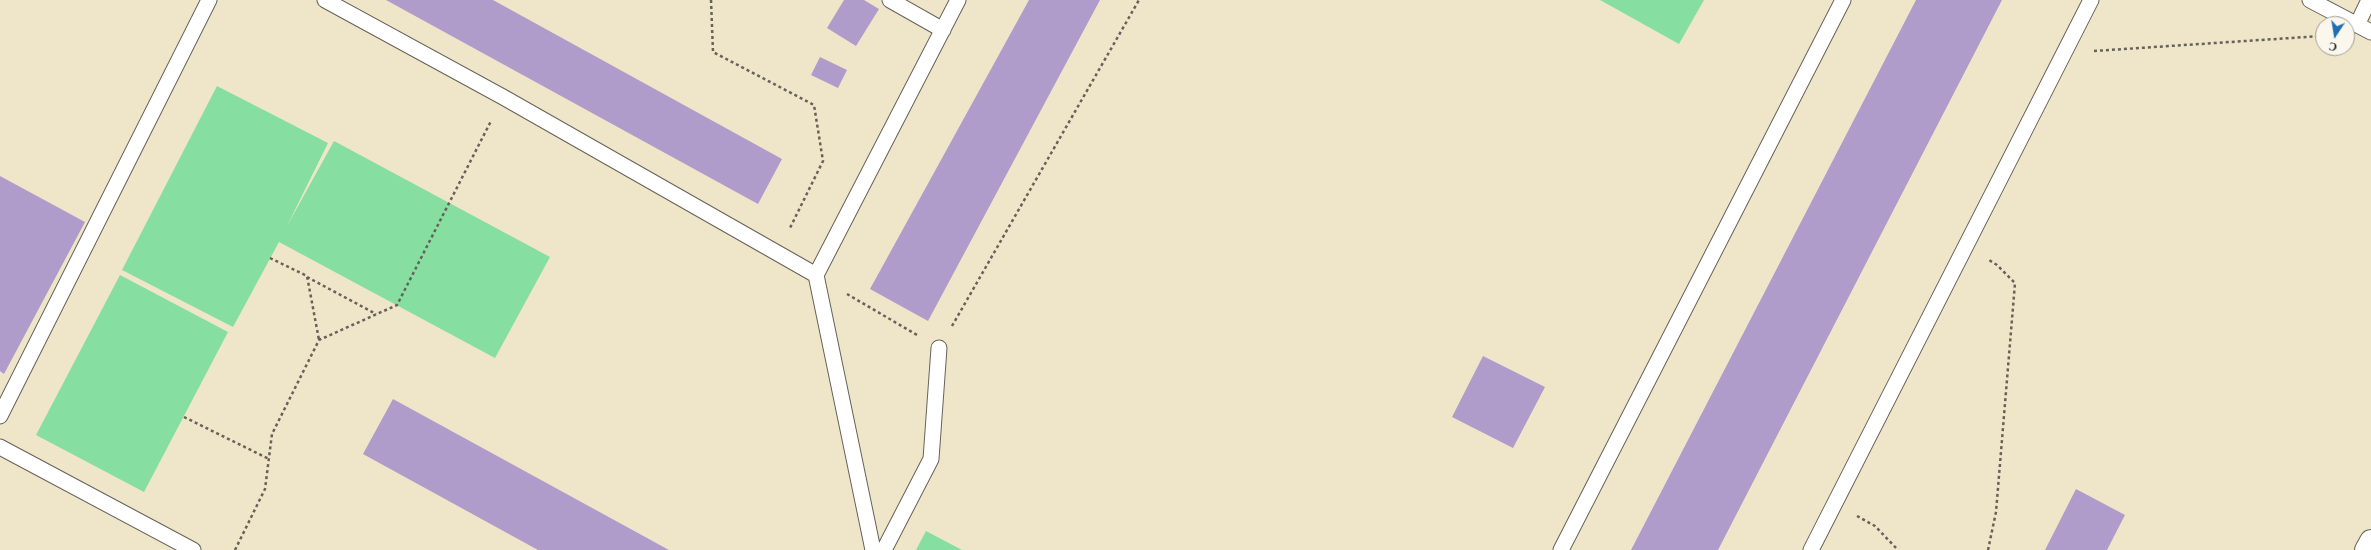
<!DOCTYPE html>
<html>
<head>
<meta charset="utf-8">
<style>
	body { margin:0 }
	#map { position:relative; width:2371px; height:550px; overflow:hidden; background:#efe5c9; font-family:"EB Garamond",serif }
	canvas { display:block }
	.north { position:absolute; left:2315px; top:16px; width:40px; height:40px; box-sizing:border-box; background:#fbf7ec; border:1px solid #a29f99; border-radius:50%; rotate:192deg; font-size:11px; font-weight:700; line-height:16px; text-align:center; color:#1c1c1c }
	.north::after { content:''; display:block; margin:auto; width:14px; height:18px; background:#1f6fb2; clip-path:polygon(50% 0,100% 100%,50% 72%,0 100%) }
</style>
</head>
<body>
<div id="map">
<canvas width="2371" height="550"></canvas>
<div class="north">С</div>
</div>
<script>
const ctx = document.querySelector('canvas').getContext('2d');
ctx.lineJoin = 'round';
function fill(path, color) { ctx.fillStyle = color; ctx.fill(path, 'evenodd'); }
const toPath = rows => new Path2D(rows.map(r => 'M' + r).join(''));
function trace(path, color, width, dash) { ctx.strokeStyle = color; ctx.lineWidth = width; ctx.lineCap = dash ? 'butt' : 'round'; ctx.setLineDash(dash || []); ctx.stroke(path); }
const green = toPath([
	[1600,0,1704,0,1679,44],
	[217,86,328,143,287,226,334,141,550,257,495,358,279,242,233,327,122,270],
	[120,275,228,332,144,492,36,435],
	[926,531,962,550,916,550]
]);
const building = toPath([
	[386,0,493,0,782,159,758,204],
	[844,0,864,0,879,9,856,46,827,28],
	[1029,0,1100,0,928,321,870,289],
	[1916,0,2002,0,1718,550,1631,550],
	[820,57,847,70,838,88,811,75],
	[0,176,85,222,4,374,0,371],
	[1483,356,1545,387,1513,448,1452,417],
	[393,399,669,550,538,550,363,454],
	[2076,489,2125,515,2107,550,2045,550]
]);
const path = toPath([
	[711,0,713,52,814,105,823,161,789,230],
	[2094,51,2321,36],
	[270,258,307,276,319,340],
	[307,277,376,314],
	[847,294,917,335],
	[952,326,1139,0],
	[184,417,269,459],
	[1857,516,1875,526,1898,550],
	[235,550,265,489,272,434,319,340,397,305,491,121],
	[1988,550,1996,512,2015,283,1997,265,1989,260]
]);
const lane = toPath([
	[325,0,503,97,816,275,873,550],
	[890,0,943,30],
	[2310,0,2371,32],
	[2357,25,2369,0],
	[816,275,958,0],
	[0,416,209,0],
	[0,447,193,550],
	[884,550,931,459,939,348],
	[1561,550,1843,0],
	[1811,550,2091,0]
]);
const secondary = toPath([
	[2366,550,2371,541]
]);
fill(green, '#87dea1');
fill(building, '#b09cca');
trace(lane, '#666259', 17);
trace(secondary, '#666259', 24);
trace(path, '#666259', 2.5, [3, 3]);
trace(lane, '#fff', 15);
trace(secondary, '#fff', 22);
</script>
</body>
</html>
